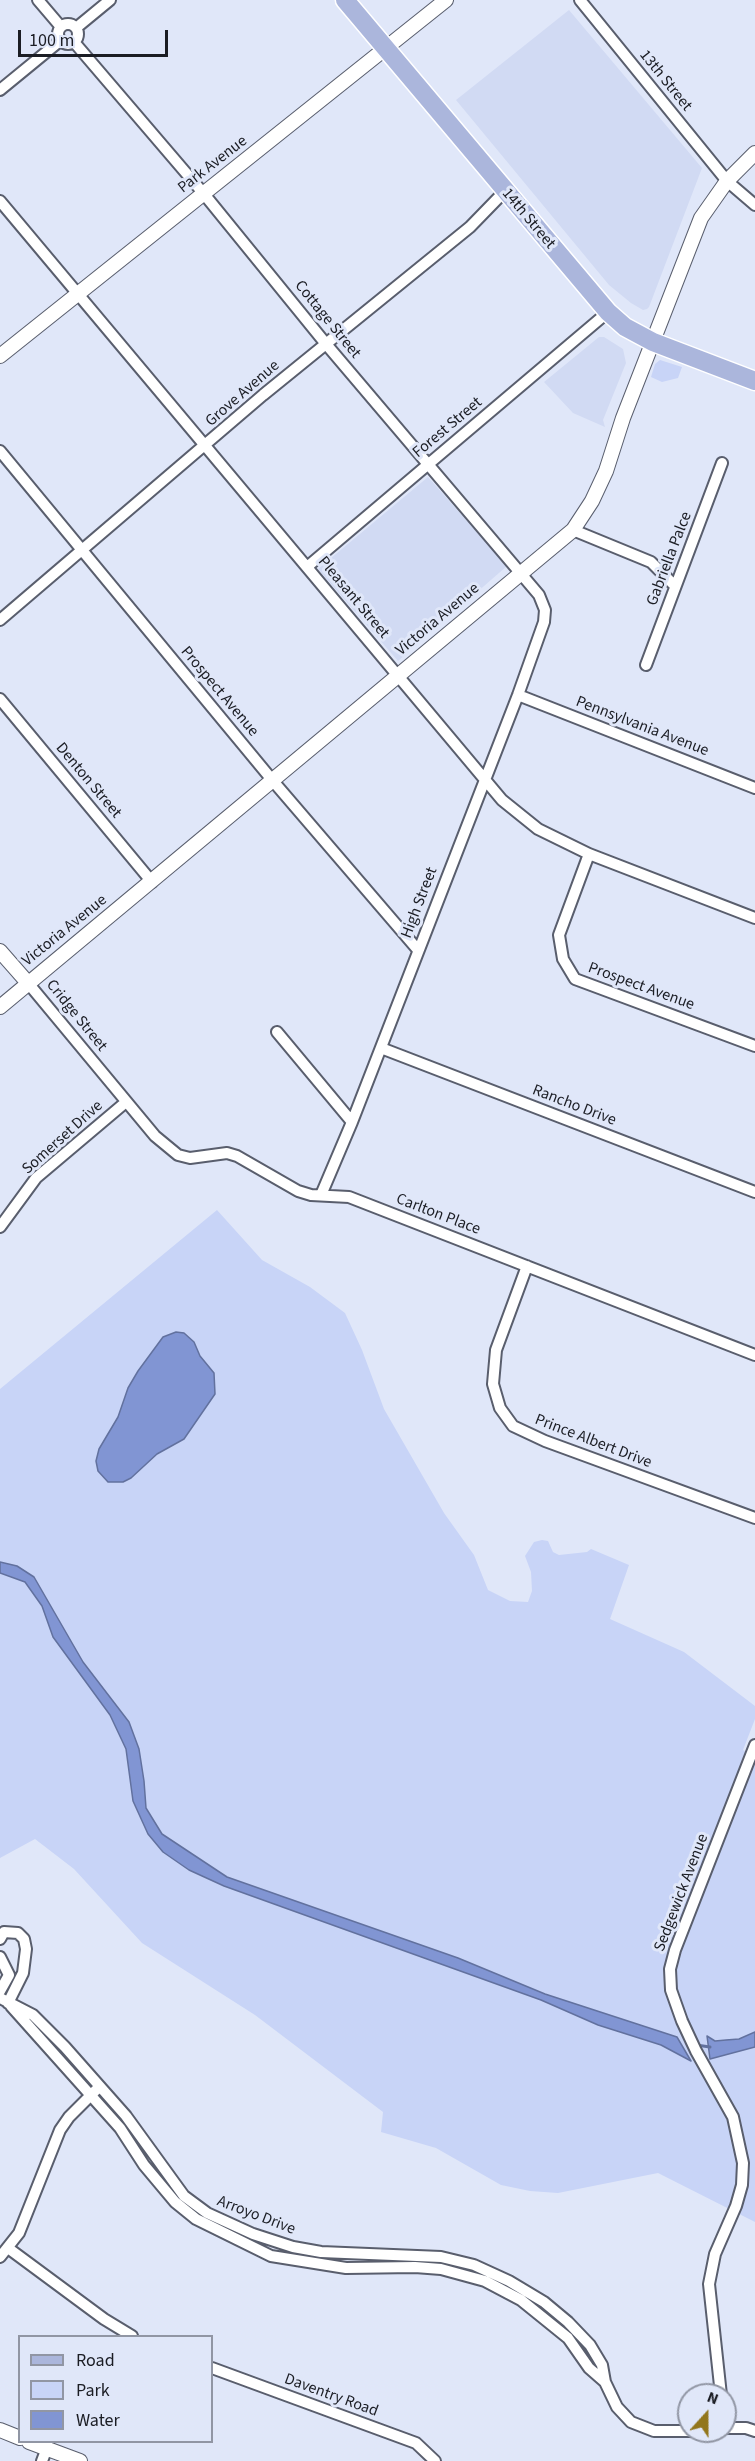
<!DOCTYPE html>
<html>
<head>
<meta charset="utf-8">
<style>
	body { margin:0 }
	#map { position:relative; width:755px; height:2461px; overflow:hidden; background:#e0e7f9; font-family:"Source Sans 3",sans-serif }
	canvas { display:block }
	.legend { position:absolute; left:18px; top:2335px; width:195px; height:108px; box-sizing:border-box; background:#e0e7f9; border:2px solid #9196a4; margin:0; padding:8px 10px; list-style:none; font-size:18px; color:#1b1d24 }
	.legend li { display:flex; align-items:center; gap:12px; height:30px }
	.legend b { width:30px; border:2px solid #9196a4 }
	.north { position:absolute; left:677px; top:2383px; width:60px; height:60px; box-sizing:border-box; background:#e0e7f9; border:2px solid #9196a4; border-radius:50%; rotate:21deg; font-size:16px; font-weight:700; line-height:24px; text-align:center; color:#1b1d24 }
	.north::after { content:''; display:block; margin:auto; width:21px; height:27px; background:#92761c; clip-path:polygon(50% 0,100% 100%,50% 72%,0 100%) }
	.scale { position:absolute; left:18px; top:30px; width:150px; height:27px; box-sizing:border-box; border:3px solid #1b1d24; border-top:0; padding-left:8px; font-size:18px; line-height:21px; white-space:nowrap; color:#1b1d24; -webkit-text-stroke:4px #e0e7f9; paint-order:stroke }
</style>
</head>
<body>
<div id="map">
<canvas width="755" height="2461"></canvas>
<ul class="legend">
<li><b style="height:8px;background:#abb6dc"></b>Road</li>
<li><b style="height:16px;background:#c8d4f7"></b>Park</li>
<li><b style="height:16px;background:#8195d3"></b>Water</li>
</ul>
<div class="north">N</div>
<div class="scale">100 m</div>
</div>
<script>
const ctx = document.querySelector('canvas').getContext('2d');
ctx.lineJoin = 'round';
function fill(path, color) { ctx.fillStyle = color; ctx.fill(path, 'evenodd'); }
const toPath = rows => new Path2D(rows.map(r => 'M' + r).join(''));
function trace(path, color, width, dash) { ctx.strokeStyle = color; ctx.lineWidth = width; ctx.lineCap = dash ? 'butt' : 'round'; ctx.setLineDash(dash || []); ctx.stroke(path); }
function write(font, color, halo, rows, align = 'center') {
  ctx.font = font + ' "Source Sans 3",sans-serif'; ctx.lineWidth = 6; ctx.setLineDash([]); ctx.textBaseline = 'middle'; ctx.strokeStyle = halo; ctx.fillStyle = color; for (const [text, x, y, turn = 0] of rows) {
    ctx.save(); ctx.translate(x, y); ctx.rotate((+turn || 0) * Math.PI / 180); ctx.textAlign = isNaN(turn) ? turn : align; if (halo) ctx.strokeText(text, 0, 0); ctx.fillText(text, 0, 0); ctx.restore();
  }
}
const built = toPath([
	[569,10,702,168,649,307,647,309,643,310,631,303,609,285,456,100],
	[599,337,604,337,623,349,626,363,603,420,605,427,573,413,544,382],
	[428,477,507,566,398,661,318,569]
]);
const green = toPath([
	[660,360,682,367,678,378,662,382,651,377,655,364],
	[217,1210,262,1260,310,1287,345,1313,362,1350,384,1409,444,1513,474,1555,488,1590,510,1601,528,1602,532,1591,531,1572,525,1556,534,1542,542,1540,548,1541,553,1552,559,1555,587,1552,591,1549,629,1565,610,1619,684,1652,755,1706,755,1719,743,1750,755,1756,755,2222,658,2173,558,2193,530,2191,501,2185,436,2148,381,2132,383,2112,255,2015,142,1943,74,1869,35,1839,0,1858,0,1389]
]);
const water = toPath([
	[176,1332,184,1333,194,1342,200,1356,214,1373,215,1394,184,1439,157,1454,131,1478,123,1482,108,1482,98,1471,96,1461,99,1449,118,1417,128,1388,138,1371,163,1337,176,1332],
	[0,1562,17,1566,34,1577,83,1662,129,1722,139,1749,144,1781,146,1808,162,1834,227,1877,458,1958,545,1994,677,2037,691,2061,661,2045,598,2025,541,2000,224,1886,189,1870,163,1852,148,1834,133,1801,126,1749,110,1715,53,1637,42,1606,25,1582,0,1573,0,1562],
	[755,2032,755,2047,710,2059,707,2036,715,2041,726,2040,739,2039,755,2032]
]);
const stream = toPath([
	[696,2045,710,2047]
]);
const minor = toPath([
	[38,0,61,27],
	[580,0,727,181,755,205],
	'58 34a10 10 0 1 1 20 0a10 10 0 1 1-20 0Z',
	[76,28,110,0],
	[74,42,204,194,326,344,539,595,545,610,544,622,518,695,352,1122,321,1195],
	[0,90,61,40],
	[0,201,502,800,538,829,589,854,755,918],
	[0,451,273,781,418,950],
	[573,530,651,562,675,586],
	[307,567,608,312],
	[0,620,263,395,470,227,504,192],
	[646,665,722,463],
	[518,695,755,788],
	[0,699,152,882],
	[589,854,559,935,563,959,575,979,755,1046],
	[28,983,155,1136,178,1155,190,1158,227,1153,237,1156,298,1191,311,1195,349,1197,755,1355],
	[277,1032,352,1122],
	[381,1048,755,1192],
	[0,1227,36,1178,126,1102],
	[527,1266,496,1350,493,1384,500,1408,513,1426,545,1441,755,1518],
	[0,1939,4,1932,18,1933,24,1939,26,1949,23,1973,8,2003],
	[0,1957,9,1975,0,1991],
	[0,1998,33,2015,65,2047,126,2116,184,2196,207,2213,253,2234,293,2247,321,2252,441,2257,474,2265,509,2281,544,2302,568,2322,590,2345,602,2365,605,2382,617,2407,631,2422,654,2431,708,2431],
	[11,2006,120,2128,144,2165,175,2202,196,2219,271,2256,346,2268,415,2267,441,2269,485,2281,521,2300,568,2338,589,2368,605,2382],
	[8,2248,104,2319,132,2336],
	[0,2257,19,2233,60,2130,69,2117,96,2090],
	[212,2368,416,2443,435,2461],
	[721,2395,709,2284,715,2254,736,2206,742,2185,743,2163,733,2117,696,2051,682,2021,671,1990,670,1969,675,1950,755,1745],
	[725,2428,746,2428,755,2431],
	[42,2461,47,2448]
]);
const tertiary = toPath([
	[0,356,446,0],
	[0,951,28,983],
	[0,1007,573,530,592,501,606,471,623,418,701,218,727,181,755,153],
	[0,2430,20,2438],
	[29,2442,80,2461]
]);
const primary = toPath([
	[345,0,608,312,625,327,653,342,755,381]
]);
const streetNames = [
	["13th Street",665,81,51],
	["Park Avenue",213,165,-38],
	["14th Street",528,219,50],
	["Cottage Street",327,320,51],
	["Grove Avenue",243,394,-41],
	["Forest Street",448,428,-40],
	["Gabriella Palce",670,559,-69],
	["Pleasant Street",353,598,50],
	["Victoria Avenue",438,620,-40],
	["Prospect Avenue",219,692,50],
	["Pennsylvania Avenue",642,727,21],
	["Denton Street",88,781,50],
	["High Street",420,903,-69],
	["Victoria Avenue",65,931,-39],
	["Prospect Avenue",641,987,20],
	["Cridge Street",76,1016,51],
	["Rancho Drive",574,1106,21],
	["Somerset Drive",63,1138,-42],
	["Carlton Place",438,1215,21],
	["Prince Albert Drive",593,1442,21],
	["Sedgewick Avenue",682,1893,-69],
	["Arroyo Drive",256,2216,21],
	["Daventry Road",331,2396,20]
];
fill(built, '#d1daf3');
fill(green, '#c8d4f7');
fill(water, '#8195d3');
trace(water, '#62719e', 1.5);
trace(stream, '#62719e', 3);
trace(minor, '#595e6d', 14);
trace(tertiary, '#595e6d', 16);
trace(primary, '#fff', 21);
trace(minor, '#fff', 10);
trace(tertiary, '#fff', 14);
trace(primary, '#abb6dc', 18);
write('16px', '#1b1d24', '#e0e7f9', streetNames);
</script>
</body>
</html>
